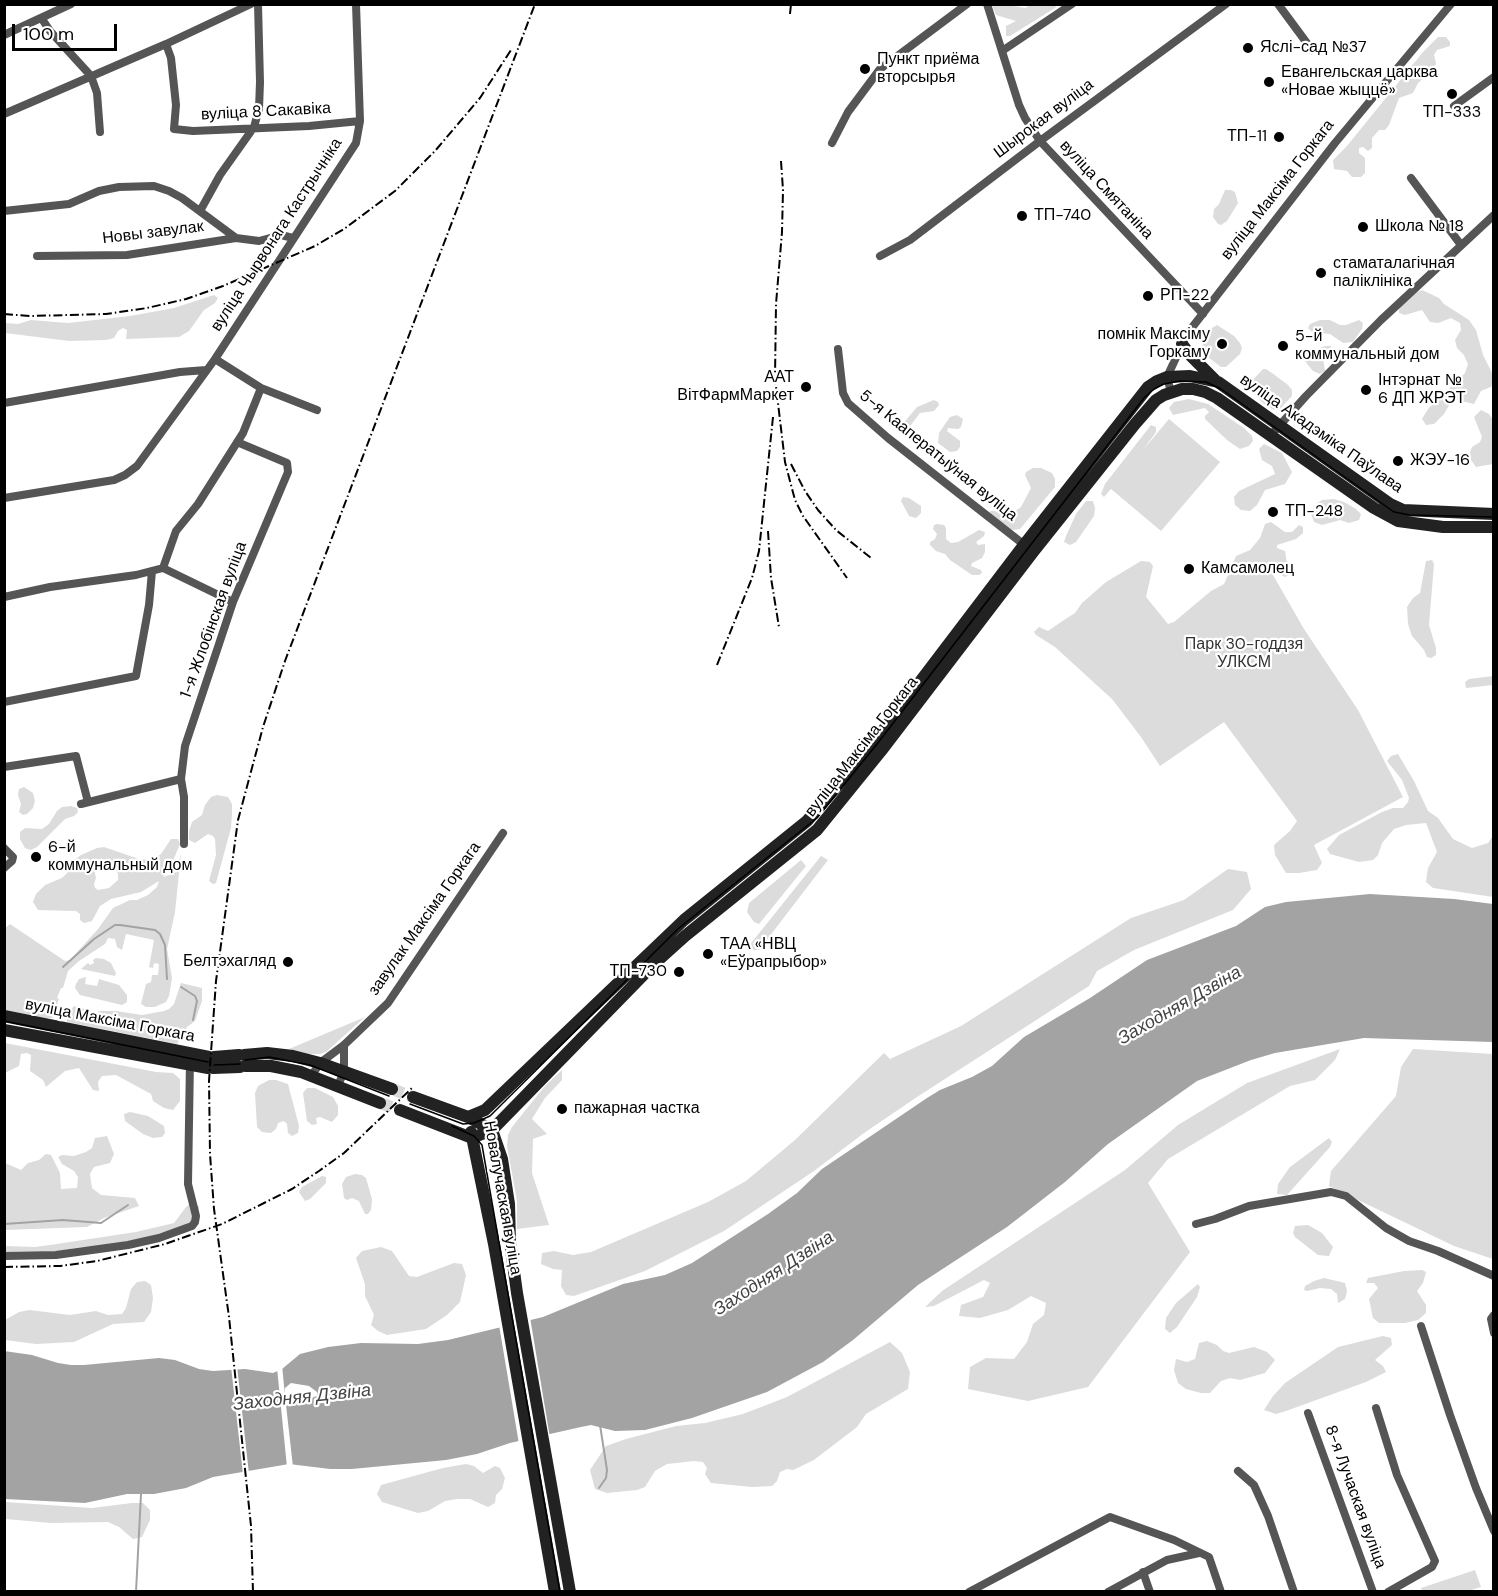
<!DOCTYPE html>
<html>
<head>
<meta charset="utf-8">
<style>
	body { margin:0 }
	#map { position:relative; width:1498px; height:1596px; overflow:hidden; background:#fff; font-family:"DM Sans",sans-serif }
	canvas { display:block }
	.frame { position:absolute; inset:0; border:6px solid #000; pointer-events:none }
	.scale { position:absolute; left:12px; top:24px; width:105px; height:27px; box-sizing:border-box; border:3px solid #000; border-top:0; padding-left:8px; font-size:18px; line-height:21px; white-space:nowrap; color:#000; -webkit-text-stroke:4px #fff; paint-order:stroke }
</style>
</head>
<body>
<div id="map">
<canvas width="1498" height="1596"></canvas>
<div class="frame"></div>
<div class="scale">100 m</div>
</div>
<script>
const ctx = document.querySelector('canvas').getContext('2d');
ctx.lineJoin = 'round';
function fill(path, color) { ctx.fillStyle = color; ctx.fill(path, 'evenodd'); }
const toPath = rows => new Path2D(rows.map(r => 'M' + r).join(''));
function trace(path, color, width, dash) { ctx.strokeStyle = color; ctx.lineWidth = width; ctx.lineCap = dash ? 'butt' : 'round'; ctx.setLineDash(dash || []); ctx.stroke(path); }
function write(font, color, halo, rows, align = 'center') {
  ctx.font = font + ' "DM Sans",sans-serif'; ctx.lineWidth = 4.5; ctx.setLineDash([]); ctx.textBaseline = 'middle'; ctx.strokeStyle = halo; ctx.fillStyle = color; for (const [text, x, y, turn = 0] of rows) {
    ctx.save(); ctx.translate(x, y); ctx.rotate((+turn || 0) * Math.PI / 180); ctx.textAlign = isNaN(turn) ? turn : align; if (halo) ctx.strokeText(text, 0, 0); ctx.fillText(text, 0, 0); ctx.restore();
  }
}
const green = toPath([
	[992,5,1008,5,1025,8,1031,5,1057,5,1055,8,1010,36,1006,36,1006,26,1016,21,996,15],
	[1438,37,1446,37,1450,42,1450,46,1437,50,1434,55,1436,63,1434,70,1418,83,1413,93,1399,98,1389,125,1385,130,1379,130,1372,138,1372,148,1368,151,1363,147,1359,148,1359,153,1365,158,1365,173,1361,177,1352,177,1347,171,1334,169,1333,160,1347,146,1423,52],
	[1225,190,1231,190,1235,192,1238,203,1227,221,1221,225,1218,224,1213,217,1214,209,1219,204],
	[1422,290,1439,298,1444,304,1469,320,1476,330,1483,355,1493,375,1493,386,1481,391,1474,404,1457,400,1451,402,1444,414,1434,424,1426,425,1422,419,1428,409,1465,373,1468,364,1464,355,1457,348,1455,340,1461,330,1460,323,1451,318,1438,323,1430,322,1422,310,1405,315,1399,313,1399,307,1415,293],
	[214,295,218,298,215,303,204,310,189,331,179,337,126,339,127,330,123,328,118,331,114,338,106,340,69,341,5,333,5,323,18,324,31,320,68,323,130,316,174,308],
	[1320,320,1330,320,1340,325,1346,325,1359,320,1363,323,1362,329,1353,342,1343,343,1330,334,1312,332,1308,328,1310,324],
	[1217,325,1234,336,1240,343,1242,348,1240,354,1226,367,1221,367,1200,351,1204,341,1212,328],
	[1325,346,1331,346,1332,352,1323,358,1325,371,1320,374,1313,371,1304,360,1308,352],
	[1263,369,1266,369,1272,373,1288,385,1292,390,1292,396,1279,410,1274,410,1264,404,1249,389,1250,383],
	[1189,399,1208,404,1244,428,1252,436,1253,441,1249,446,1240,449,1227,440,1205,419,1205,416,1209,412,1205,408,1173,415,1169,408,1174,402],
	[934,400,938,402,939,405,934,411,920,413,905,433,898,432,901,426,917,407],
	[1481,410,1489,414,1493,420,1493,464,1476,467,1471,460,1470,452,1472,447,1480,442,1482,437,1474,417],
	[957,415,963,419,961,427,958,429,948,428,947,431,960,441,960,447,957,451,950,452,938,443,939,433,950,417],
	[1169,419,1220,462,1161,531,1111,489,1104,497,1101,494,1105,484,1151,425,1156,427,1156,432,1143,450],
	[1264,444,1282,453,1292,472,1285,484,1265,490,1257,505,1250,511,1241,510,1235,505,1234,497,1239,491,1275,474,1272,466,1262,460,1259,449],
	[1033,468,1041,468,1052,473,1055,479,1055,487,1020,529,1013,530,1004,526,990,515,990,511,994,511,1008,516,1021,507,1031,488,1025,475,1026,472],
	[903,497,909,498,921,506,921,513,916,518,909,516,901,501],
	[1334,499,1344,502,1356,509,1361,514,1359,520,1349,523,1340,520,1322,525,1314,522,1311,514,1316,504,1322,500],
	[1086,501,1093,501,1095,508,1094,516,1076,542,1070,545,1064,542,1066,536,1076,514],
	[1271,522,1285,532,1292,532,1299,525,1303,527,1303,533,1296,539,1277,545,1277,548,1285,551,1289,575,1285,577,1277,573,1273,575,1304,629,1358,710,1403,797,1314,845,1322,863,1317,870,1299,873,1286,873,1275,855,1274,845,1290,831,1297,821,1224,722,1160,766,1141,737,1112,699,1055,647,1036,635,1034,632,1039,627,1048,631,1064,620,1075,613,1082,603,1106,582,1141,561,1150,562,1153,566,1146,597,1168,624,1174,622,1211,591,1224,584,1236,556,1250,550,1260,538,1265,524],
	[937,524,944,525,946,528,946,539,951,543,958,542,979,530,985,532,984,536,976,542,978,545,985,544,985,552,982,558,972,563,971,566,981,570,982,573,979,575,972,575,950,560,945,554,936,551,930,545,930,542,935,539,937,534,933,529,934,525],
	[1432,560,1434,564,1429,625,1436,648,1436,655,1431,658,1427,657,1424,650,1412,636,1408,624,1407,607,1413,598,1420,593,1426,561],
	[1493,676,1493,685,1466,688,1465,682,1469,679],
	[1398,754,1414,781,1428,811,1438,818,1453,839,1472,848,1488,843,1493,836,1493,897,1433,888,1426,882,1428,868,1437,852,1426,823,1406,825,1394,829,1382,843,1378,855,1373,860,1359,862,1330,854,1327,849,1339,835,1382,812,1393,808,1403,808,1408,802,1409,798,1402,780,1387,761,1391,756],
	[24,787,33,793,35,801,33,808,27,814,23,815,19,812,21,804,18,795,19,789],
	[217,795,228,797,232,804,232,814,231,828,216,883,213,884,209,881,216,855,215,839,213,836,208,834,195,843,189,840,189,831,192,822,202,815,205,805,211,797],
	[71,806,77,808,78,812,74,816,65,819,37,847,31,850,25,848,20,839,20,832,25,828,42,829,49,824,57,811,62,807],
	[171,839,178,839,180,844,170,868,163,877,175,873,181,854,175,912,167,949,172,978,169,996,166,1002,155,1007,146,1007,141,1004,146,984,151,982,152,975,158,975,159,964,154,963,153,968,149,967,154,940,126,934,122,950,117,947,115,939,108,938,105,944,79,961,68,971,63,988,61,988,57,998,59,999,52,1018,45,1018,5,1010,4,929,10,924,65,961,70,960,98,929,113,908,130,900,137,900,148,895,157,887,159,881,141,892,111,899,100,906,92,921,84,923,80,920,80,914,76,911,38,910,33,902,36,894,45,885,62,878,69,871,74,860,81,855,97,848,104,847,139,859,152,860,161,854],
	[108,860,113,865,118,874,118,880,109,888,98,890,95,888,94,884,96,878,93,865],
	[821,856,828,860,759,950,750,950,748,947],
	[801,860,806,866,759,924,754,922,747,912,749,903],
	[1228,869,1247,872,1251,889,1233,910,1134,950,1097,971,1089,986,917,1097,864,1133,814,1171,724,1231,645,1271,574,1296,566,1295,561,1286,562,1270,553,1269,541,1264,542,1253,554,1251,573,1255,591,1252,708,1202,746,1181,795,1140,884,1053,890,1059,961,1026,1131,918,1184,900],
	[96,958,104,959,111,963,116,973,115,976,81,969,88,963,90,965,94,963,93,960],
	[86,977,85,984,97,986,99,979,119,985,127,995,127,1002,122,1005,80,995,75,988,76,984,79,979],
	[181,983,202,988,202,1001,195,1021,187,1027,177,1044,67,1022,67,1015,74,1006,98,1013,99,1011,116,1011,142,1015,164,1011,169,1009,174,1004],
	[365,1017,326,1052,320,1054,309,1054,289,1049],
	[5,1043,156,1072,173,1073,180,1079,180,1101,173,1110,164,1108,153,1101,151,1094,116,1075,102,1076,98,1082,99,1091,93,1090,79,1068,65,1071,46,1087,43,1080,30,1071,31,1055,27,1053,21,1054,19,1066,5,1073],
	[1340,1049,1335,1060,1315,1080,1290,1086,1168,1159,1148,1183,1190,1252,1088,1387,1028,1401,968,1389,970,1367,986,1358,1014,1359,1027,1342,1033,1324,1044,1315,1046,1303,1031,1296,1008,1310,980,1318,959,1316,961,1305,983,1297,990,1283,984,1280,934,1306,925,1307,942,1291,1125,1170,1178,1125,1247,1083],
	[1413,1049,1493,1054,1493,1259,1454,1246,1329,1186,1331,1171,1396,1096,1401,1067],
	[562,1070,562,1080,545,1098,532,1119,547,1134,533,1139,532,1173,549,1225,517,1229,517,1201,507,1146,508,1135,512,1127,545,1086],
	[269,1080,276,1080,288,1084,299,1126,298,1133,292,1136,288,1133,287,1124,284,1121,278,1123,276,1129,271,1133,262,1132,257,1127,255,1093,258,1086],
	[307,1088,315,1088,333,1097,338,1106,338,1115,332,1122,320,1117,316,1118,317,1124,312,1125,307,1121,303,1093],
	[130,1112,148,1116,164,1126,165,1133,162,1137,153,1138,143,1134,125,1121,124,1114],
	[107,1136,114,1154,110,1163,94,1167,90,1174,92,1188,101,1195,135,1198,139,1206,104,1218,87,1227,5,1230,5,1163,21,1170,28,1163,39,1160,46,1154,51,1155,60,1173,61,1189,77,1188,78,1177,74,1171,62,1164,58,1157,62,1155,74,1156,86,1152,92,1148,95,1138],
	[1329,1138,1332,1142,1330,1147,1287,1195,1277,1194,1278,1184,1290,1167],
	[355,1174,362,1175,366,1178,372,1199,371,1210,368,1214,365,1214,359,1201,352,1198,347,1200,344,1198,342,1184,346,1177],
	[322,1176,326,1177,326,1183,310,1199,305,1201,299,1192,302,1187],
	[191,1203,199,1206,199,1211,194,1219,184,1226,151,1236,105,1246,82,1247,58,1251,5,1252,5,1246,35,1247,50,1245,136,1232,174,1223,186,1207],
	[1308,1225,1322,1233,1333,1247,1329,1256,1318,1255,1295,1237,1293,1233,1295,1226],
	[381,1247,392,1251,409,1276,417,1277,454,1263,462,1264,466,1275,460,1302,447,1315,426,1329,387,1335,378,1331,371,1325,374,1315,365,1296,365,1284,356,1258,362,1251],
	[1422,1270,1426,1272,1423,1283,1417,1291,1426,1305,1426,1313,1418,1320,1405,1323,1379,1323,1373,1318,1369,1299,1378,1288,1374,1283,1366,1283,1368,1278,1404,1271],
	[1324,1278,1345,1283,1347,1291,1345,1299,1338,1303,1337,1294,1331,1289,1320,1288,1307,1291,1304,1290,1305,1286,1314,1281],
	[145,1281,151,1285,153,1298,151,1312,144,1322,113,1324,74,1342,36,1344,5,1340,5,1320,19,1312,29,1310,70,1315,96,1311,108,1315,122,1314,126,1308,131,1289,137,1282],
	[1198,1284,1200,1287,1197,1297,1177,1327,1170,1333,1165,1329,1166,1318,1176,1303],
	[1383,1336,1391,1338,1392,1345,1375,1360,1383,1366,1386,1372,1366,1382,1286,1411,1276,1414,1264,1410,1273,1396,1285,1383,1338,1347],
	[1207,1341,1217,1345,1223,1351,1229,1353,1254,1347,1267,1352,1275,1360,1265,1373,1240,1380,1230,1378,1221,1381,1210,1393,1201,1393,1186,1389,1178,1383,1174,1370,1176,1359,1187,1362,1195,1359,1199,1343],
	[890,1342,902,1353,910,1372,908,1389,866,1414,857,1427,814,1460,793,1470,787,1469,780,1472,777,1481,772,1486,752,1487,711,1483,705,1474,707,1468,703,1462,694,1461,667,1464,655,1471,645,1487,637,1490,607,1493,595,1489,590,1470,606,1446,626,1439,676,1426,705,1423,743,1414,787,1397],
	[466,1464,474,1466,483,1473,495,1466,500,1468,505,1478,502,1489,496,1495,495,1503,488,1507,470,1499,457,1499,445,1501,428,1511,418,1513,382,1502,377,1494,381,1485,443,1468],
	[5,1502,92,1508,132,1503,143,1503,150,1510,150,1520,142,1537,133,1539,119,1527,108,1522,51,1523,5,1519],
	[1475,1570,1481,1587,1468,1591,1422,1591,1421,1588]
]);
const water = toPath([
	[1370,894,1454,899,1493,904,1493,1042,1364,1038,1275,1053,1251,1060,1197,1081,1108,1144,1065,1182,1007,1227,918,1285,853,1340,823,1362,767,1392,692,1418,645,1430,615,1431,591,1425,581,1427,510,1443,477,1454,446,1460,352,1469,330,1469,289,1464,213,1477,186,1488,154,1494,127,1494,85,1503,5,1499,4,1351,32,1355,58,1363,71,1365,84,1365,159,1358,175,1360,199,1369,213,1371,245,1369,273,1373,282,1369,300,1354,328,1347,361,1343,418,1344,448,1340,543,1317,623,1284,665,1275,692,1263,768,1214,797,1193,822,1169,927,1098,940,1090,972,1077,992,1066,1024,1037,1090,998,1147,960,1236,926,1265,907,1286,902],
	[291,1383,309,1386,317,1392,317,1396,303,1401,284,1401,285,1388]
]);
const pier = toPath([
	[530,1317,550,1438,519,1444,499,1325],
	[282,1365,285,1396,293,1467,287,1467,277,1368],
	[231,1366,237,1366,249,1474,243,1475]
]);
const stream = toPath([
	[63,967,94,939,115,925,120,925,155,930,160,934,165,945,167,979],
	[181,987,195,996,197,1001,193,1020],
	[4,1224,63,1220,101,1223,128,1205],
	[599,1488,606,1478,607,1470,600,1425],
	[136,1592,141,1494]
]);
const secondaryTunnel = toPath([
	[392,1089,413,1097],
	[380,1103,400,1110]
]);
const street = toPath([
	[987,4,1019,105,1025,118,1040,141,1203,314],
	[1278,4,1312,50],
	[42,19,50,31,91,76,97,93,100,132],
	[4,35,71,4],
	[166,44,171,58,176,105,174,129,193,131,309,126,360,121],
	[1002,51,1072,4],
	[1454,106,1494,77],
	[4,114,166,44,251,4],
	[832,143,848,112,880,69,967,4],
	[1411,178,1461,245],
	[4,211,69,204,99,191,119,187,154,186,169,191,182,198,236,238,259,241,281,235,293,238],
	[200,211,220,175,254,127,259,109,260,82,258,4],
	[37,256,127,255,236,238],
	[880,256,910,240,1040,141,1226,4],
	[838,349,843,393,848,403,888,438,1027,547],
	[215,359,261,388,317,410],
	[1171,392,1167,377,1187,334,1335,143,1451,4],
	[4,403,180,372,206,370],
	[1271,435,1306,396,1381,320,1494,215],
	[4,498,114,480,125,475,137,466,215,359,356,143,360,121,356,4],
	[163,568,233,602],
	[4,597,50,587,136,575,163,568,176,531,198,504,243,433,261,388],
	[4,702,136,676,149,605,152,571],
	[4,767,76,756,88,802],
	[81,804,181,779],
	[184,844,184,797,181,779,185,746,233,602,288,472,287,463,237,442],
	[4,848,13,857,12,861,4,868],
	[312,1075,320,1063,344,1045,388,1003,503,833],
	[338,1086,344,1071,344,1045],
	[1196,1224,1215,1219,1249,1206,1331,1192,1346,1196,1386,1228,1409,1241,1438,1251,1494,1276],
	[4,1256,56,1255,128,1245,159,1238,192,1226,195,1222,196,1216,188,1184,190,1060],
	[1494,1315,1491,1319,1494,1333],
	[1421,1326,1450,1415,1476,1488,1494,1531],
	[1376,1408,1397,1475,1435,1561,1432,1567,1388,1592],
	[1308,1413,1373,1592],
	[1238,1471,1254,1485,1268,1516,1294,1592],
	[1143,1572,1150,1592],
	[969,1592,1110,1517,1174,1540,1209,1557,1221,1592],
	[1108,1592,1167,1560,1199,1553]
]);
const secondary = toPath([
	[1182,344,1191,356,1215,380],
	[4,1016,209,1057],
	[4,1030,208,1068],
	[244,1055,267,1053,293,1056,320,1063,392,1089],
	[214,1057,239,1055],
	[245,1066,271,1066,301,1072,380,1103],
	[213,1068,240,1067],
	[413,1097,468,1117,492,1130,502,1159,509,1204,510,1242,517,1293,570,1592],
	[400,1110,472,1138,492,1130,655,963,685,936,817,830,881,751,1033,552,1135,424,1156,400,1164,395,1182,389,1193,389,1205,392,1217,398,1374,508,1398,521,1443,527,1494,527],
	[468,1117,485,1110,684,920,807,821,872,745,1024,545,1148,387,1157,381,1167,377,1190,376,1218,382,1390,504,1403,510,1494,514],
	[471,1132,494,1244,555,1592]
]);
const tram = toPath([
	[4,1021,208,1062],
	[245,1060,269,1057,310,1065,389,1096],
	[214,1065,240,1064],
	[410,1104,463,1124,474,1123,490,1116,679,928,817,818,877,744,1144,398,1154,389,1164,384,1180,381,1206,382,1221,389,1394,512,1410,515,1494,517],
	[452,1126,474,1136,482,1145,560,1592]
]);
const rail = toPath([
	[790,14,791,4],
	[781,161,783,190,782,232,776,304,775,378,785,462,795,500,803,516,847,578],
	[4,314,31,316,106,314,147,308,186,299,223,286,315,246,344,229,395,191,435,151,480,98,511,50],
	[791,464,805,491,818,510,836,530,871,558],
	[768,531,771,578,779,627],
	[717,665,752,578,759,551,773,417],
	[4,1267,60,1266,97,1261,165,1244,222,1224,292,1189,319,1171,344,1153,412,1088],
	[253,1592,251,1526,229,1317,214,1209,210,1154,209,1081,216,981,238,820,263,727,285,661,535,4]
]);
const markers = [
	[1248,48,6,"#000"],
	[865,69,6,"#000"],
	[1269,82,6,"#000"],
	[1452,94,6,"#000"],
	[1279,137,6,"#000"],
	[1022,216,6,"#000"],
	[1363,227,6,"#000"],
	[1321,273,6,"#000"],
	[1148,296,6,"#000"],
	[1222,344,6,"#000"],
	[1283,346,6,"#000"],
	[806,387,6,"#000"],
	[1366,390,6,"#000"],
	[1398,461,6,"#000"],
	[1273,512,6,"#000"],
	[1189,569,6,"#000"],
	[36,857,6,"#000"],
	[708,954,6,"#000"],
	[288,962,6,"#000"],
	[679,972,6,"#000"],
	[562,1109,6,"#000"]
];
const poiNames = [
	["Яслі-сад №37",1260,48],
	["Пункт приёма",877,60],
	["вторсырья",877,78],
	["Евангельская царква",1281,73],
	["«Новае жыццё»",1281,91],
	["ТП-333",1452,113,"center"],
	["ТП-11",1267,137,"right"],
	["ТП-740",1034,216],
	["Школа № 18",1375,227],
	["стаматалагічная",1333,264],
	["паліклініка",1333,282],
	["РП-22",1160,296],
	["помнік Максіму",1210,335,"right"],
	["Горкаму",1210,353,"right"],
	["5-й",1295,337],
	["коммунальный дом",1295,355],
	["ААТ",794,378,"right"],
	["ВітФармМаркет",794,396,"right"],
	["Інтэрнат №",1378,381],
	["6 ДП ЖРЭТ",1378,399],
	["ЖЭУ-16",1410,461],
	["ТП-248",1285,512],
	["Камсамолец",1201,569],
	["6-й",48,848],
	["коммунальный дом",48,866],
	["ТАА «НВЦ",720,945],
	["«Еўрапрыбор»",720,963],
	["Белтэхагляд",276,962,"right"],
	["ТП-730",667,972,"right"],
	["пажарная частка",574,1109]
];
const streetNames = [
	["вуліца 8 Сакавіка",266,112,-3],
	["Шырокая вуліца",1044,119,-37],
	["вуліца Смятаніна",1106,190,47],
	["вуліца Максіма Горкага",1278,190,-52],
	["Новы завулак",153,233,-7],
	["вуліца Чырвонага Кастрычніка",277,235,-57],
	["вуліца Акадэміка Паўлава",1321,434,35],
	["5-я Кааператыўная вуліца",938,456,39],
	["1-я Жлобінская вуліца",214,620,-70],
	["вуліца Максіма Горкага",862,747,-52],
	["завулак Максіма Горкага",425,919,-55],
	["вуліца Максіма Горкага",110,1021,11],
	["Новалучаская вуліца",502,1198,80],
	["8-я Лучаская вуліца",1355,1497,70]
];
const parkNames = [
	["Парк 30-годдзя",1244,645],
	["УЛКСМ",1244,663]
];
const waterNames = [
	["Заходняя Дзвіна",1180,1006,-30],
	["Заходняя Дзвіна",774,1274,-33],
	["Заходняя Дзвіна",302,1398,-6]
];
fill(green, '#dcdcdc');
fill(water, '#a3a3a3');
fill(pier, '#fff');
trace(stream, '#a3a3a3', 2);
trace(secondaryTunnel, '#d9d9d9', 12, [12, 6]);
trace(street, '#555', 8);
trace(secondary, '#222', 12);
trace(tram, '#000', 1.5);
trace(rail, '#000', 2, [9, 3, 1.5, 3]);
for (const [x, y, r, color] of markers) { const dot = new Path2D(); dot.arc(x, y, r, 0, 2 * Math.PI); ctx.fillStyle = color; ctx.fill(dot); trace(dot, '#fff', 2); }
write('16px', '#000', '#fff', poiNames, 'left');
write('16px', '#000', '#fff', streetNames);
write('16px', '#333', '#fff', parkNames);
write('italic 18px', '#444', '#fff', waterNames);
</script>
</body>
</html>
